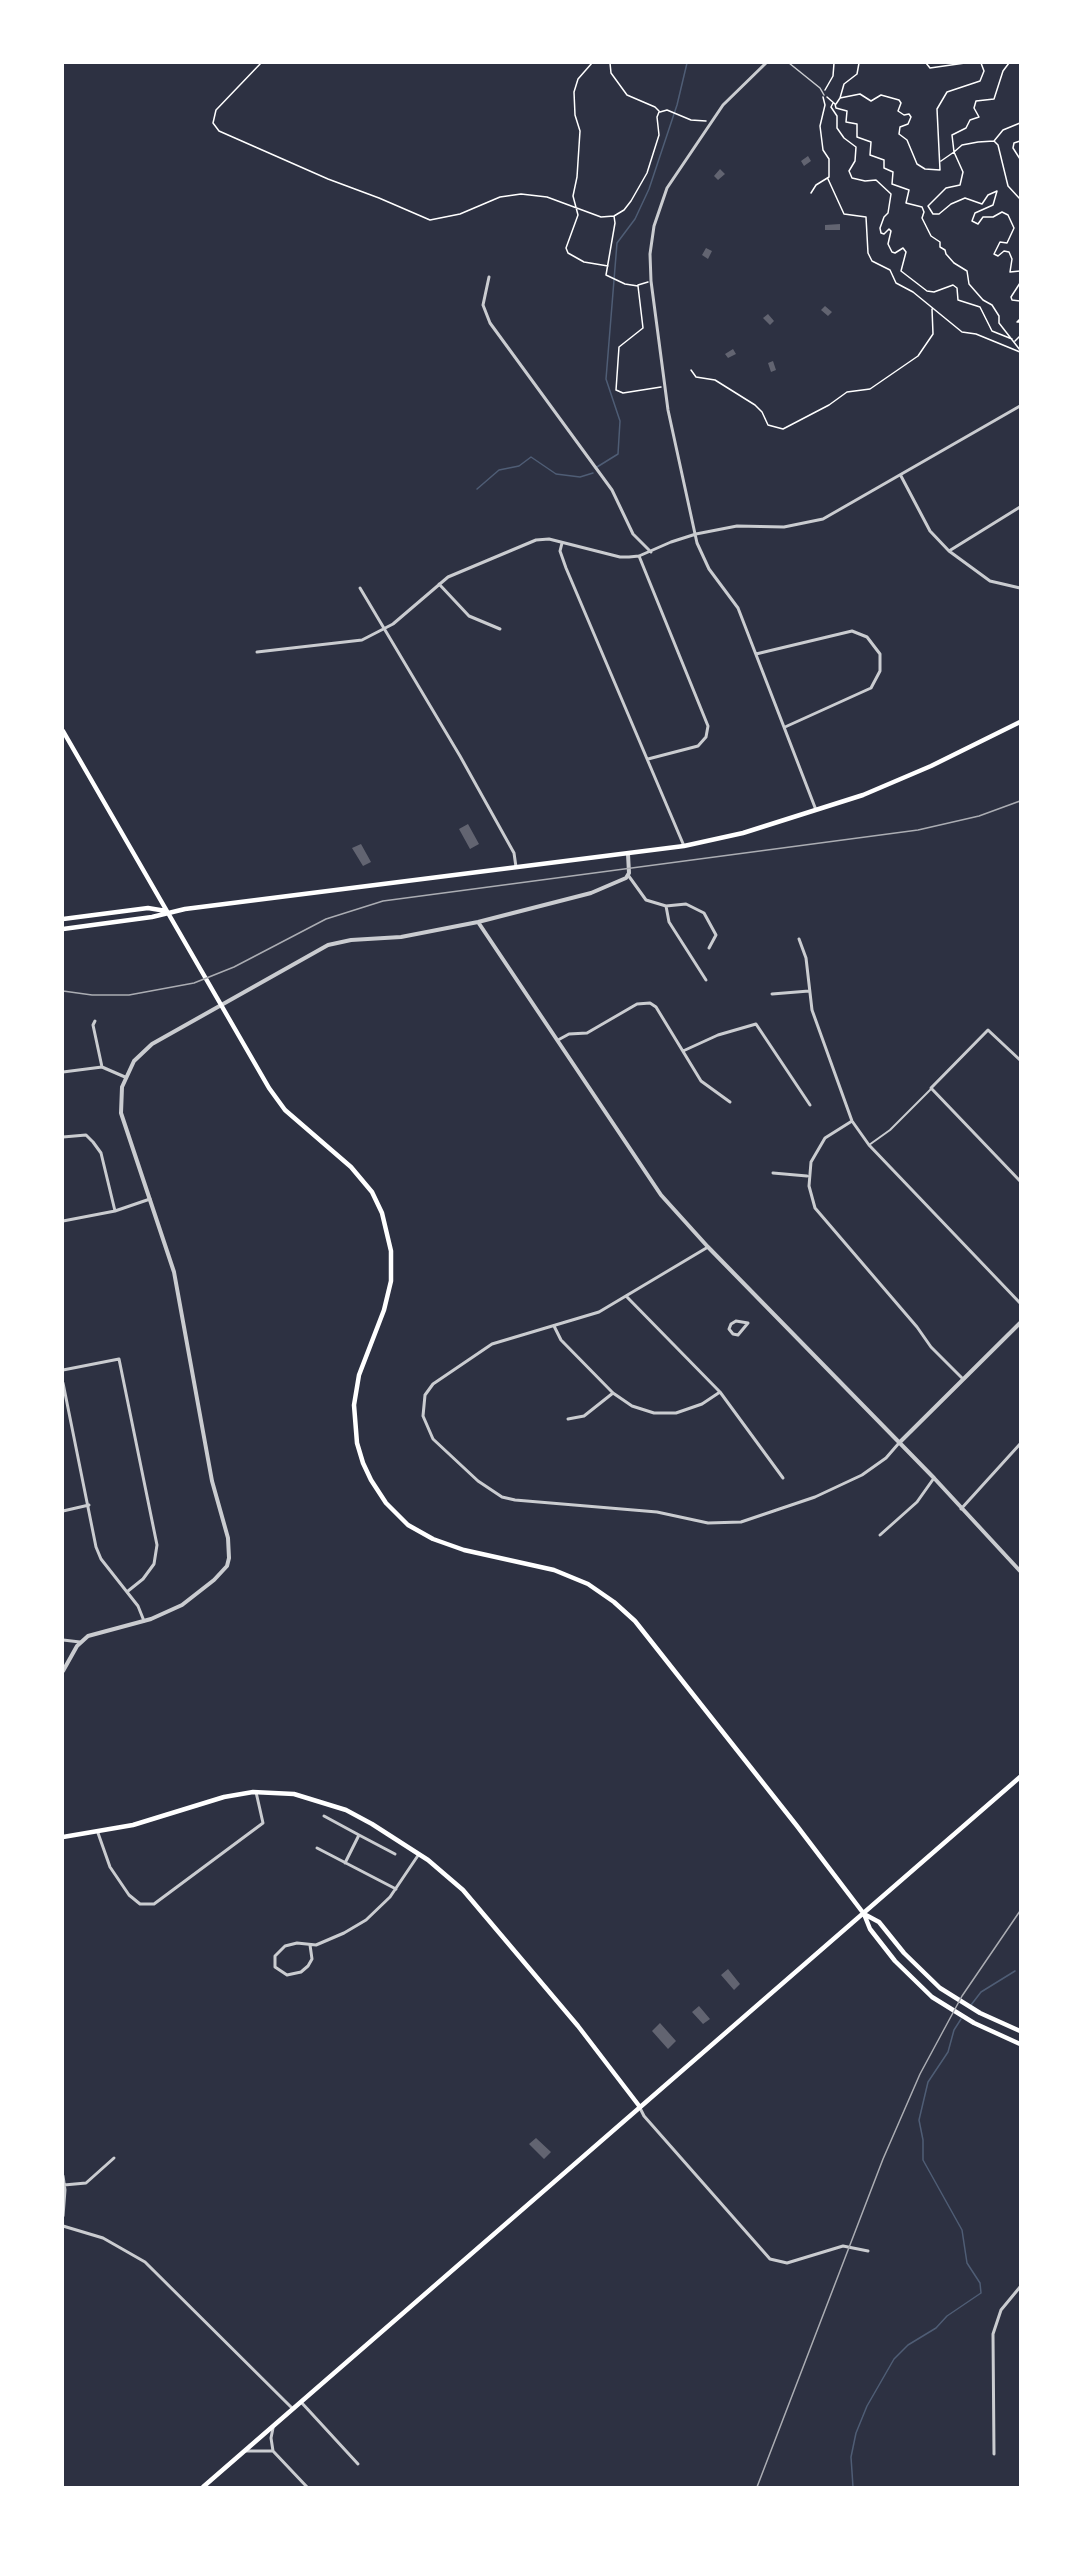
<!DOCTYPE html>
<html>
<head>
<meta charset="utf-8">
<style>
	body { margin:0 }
	#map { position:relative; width:1083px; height:2550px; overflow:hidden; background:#2d3142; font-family:"Varela Round",sans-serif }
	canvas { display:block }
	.frame { position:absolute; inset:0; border:64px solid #fff; pointer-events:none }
</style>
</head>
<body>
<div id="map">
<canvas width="1083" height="2550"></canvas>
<div class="frame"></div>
</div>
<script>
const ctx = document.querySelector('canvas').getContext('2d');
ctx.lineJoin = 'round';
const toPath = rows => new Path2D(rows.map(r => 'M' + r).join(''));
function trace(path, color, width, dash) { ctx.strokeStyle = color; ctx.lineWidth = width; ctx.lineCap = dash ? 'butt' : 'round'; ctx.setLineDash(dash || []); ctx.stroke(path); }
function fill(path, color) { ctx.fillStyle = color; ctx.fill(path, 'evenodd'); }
const stream = toPath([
	[597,467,618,454,620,421,606,379,617,243,635,219,649,189,677,105,687,63],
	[477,489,499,470,519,466,531,457,556,474,580,477,593,473],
	[971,2005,981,1992,1015,1971],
	[853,2487,851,2457,856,2433,867,2406,894,2359,908,2345,936,2328,947,2316,981,2293,980,2283,967,2263,962,2230,923,2160,923,2140,919,2120,928,2082,948,2052,954,2030,961,2019]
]);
const building = toPath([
	[808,156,811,161,804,166,801,161],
	[720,169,725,174,718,180,714,176],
	[840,224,840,230,825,230,825,225],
	[706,248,712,251,708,259,702,255],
	[825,306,832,312,828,316,821,310],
	[768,314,774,321,770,325,763,318],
	[733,349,736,354,728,358,725,354],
	[773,361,776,370,771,372,768,363],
	[468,824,479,844,470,849,459,829],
	[361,844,371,862,363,866,352,848],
	[728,1969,740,1984,734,1990,721,1975],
	[699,2006,710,2019,703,2024,692,2012],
	[660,2023,676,2041,668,2049,652,2031],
	[536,2138,551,2152,544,2159,529,2144]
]);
const path = toPath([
	[261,63,216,110,213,123,219,131,328,179,379,198,430,220,460,214,500,197,521,194,547,197,601,217,614,216,624,210,631,201,647,173,659,135,657,117,659,112],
	[592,63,578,79,574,92,575,115,580,131,577,177,573,196,578,215,566,248,568,253,584,262,608,266],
	[610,63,611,73,627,95,655,107,659,111],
	[873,63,880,63],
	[926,63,930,68,965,63],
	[825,90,833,76,834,63],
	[827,97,835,104,836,108,847,111,846,122,857,124,857,137,871,142,870,155,884,160,884,168,893,172,892,184,909,190,906,203,922,207,924,212,922,218,931,236,940,242,940,247,945,250,946,254,954,263,967,271,969,284,983,300,992,305,999,316,999,323,1020,350],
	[840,98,860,94,871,101,881,95,899,100,901,103,898,111,904,115,909,114,911,117,908,124,900,127,899,134,907,140,917,164,925,169,940,170,937,109,947,92,980,81,984,71,981,63],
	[833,103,831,107,837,116,837,128,844,138,856,147,855,161,849,171,852,178,865,181,876,180,891,194,888,213,884,217,880,228,881,233,884,234,889,229,891,231,888,244,892,252,895,253,903,248,906,252,901,271,927,291,934,292,953,285,957,288,958,300,980,307,992,331,1012,339],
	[836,104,840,98,844,84,857,74,859,63],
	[660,112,667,110,691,120,706,121],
	[994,141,1003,130,1020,123],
	[1020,141,1014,143,1013,148,1020,159],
	[941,161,954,152,952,135,966,128,970,120,979,117,974,108,976,101,994,99,1003,71,1009,63],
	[828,179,844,214,866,217,868,253,872,261,890,270,896,283,913,292,962,332,976,334,1020,352],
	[811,193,816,185,829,177,829,159,823,150,820,126,825,105,823,97],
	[1020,199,1008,186,998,145,994,141,978,142,962,145,954,152,963,172,960,185,946,188,928,206,933,214,939,214,951,204,965,198,982,204,988,195,997,191,993,205,975,213,972,221,978,224,983,217,993,217,1002,212,1008,215,1014,228,1007,243,1000,242,994,254,998,256,1004,251,1009,252,1012,259,1010,272,1020,271],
	[614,216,615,223,606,275,625,284,638,286,643,328,619,347,616,390,623,393,661,387],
	[1020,283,1011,297,1012,300,1020,301],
	[638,285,648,282],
	[1020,319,1017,322,1020,322],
	[1015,341,1020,336],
	[691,370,696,377,715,380,755,405,762,412,768,425,783,429,829,405,847,392,870,389,918,356,933,334,932,309]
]);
const service = toPath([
	[789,63,820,88,824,95]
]);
const pedestrian = toPath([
	[869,1145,890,1130,931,1089]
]);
const minor = toPath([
	[766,63,723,105,667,188,654,226,650,254,651,281,668,410,697,543,709,569,738,608,816,810],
	[489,277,483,305,490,323,612,490,633,534,651,552],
	[901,476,930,531,949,551,990,581,1020,588],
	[562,543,560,551,566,568,684,846],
	[949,551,1020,507],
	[639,556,708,726,706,737,698,746,648,759],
	[439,584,469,616,500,629],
	[360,588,460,756,514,853,516,867],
	[257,652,362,640,393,624,448,577,536,540,549,539,620,557,629,557,639,556,671,542,696,534,737,526,784,527,823,519,1020,406],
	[756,654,852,631,867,637,880,654,880,671,871,688,785,727],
	[628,875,646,900,666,906,686,904,704,913,716,935,709,948],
	[666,906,669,922,706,980],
	[799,939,806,958,812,1010,852,1121,869,1145,1020,1303],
	[772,994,809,991],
	[95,1021,93,1025,102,1067],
	[558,1040,569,1034,587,1033,637,1004,650,1003,656,1007,701,1081,730,1102],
	[683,1051,718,1035,756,1024,810,1105],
	[1020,1060,988,1030,931,1088,1020,1181],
	[63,1072,102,1067,125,1077],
	[852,1121,825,1138,811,1162,809,1186,815,1208,917,1327,931,1347,963,1379],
	[63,1137,86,1135,93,1142,101,1153,115,1211],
	[773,1173,807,1176],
	[63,1221,115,1211,150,1199],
	[708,1247,599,1312,492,1344,433,1384,425,1395,423,1416,433,1439,478,1481,502,1497,515,1500,657,1512,708,1523,741,1522,815,1497,862,1475,886,1458,899,1443],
	[626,1296,720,1392,783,1478],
	[736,1321,748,1323,738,1335,733,1334,729,1329,731,1324,736,1321],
	[554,1326,561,1340,613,1393,632,1406,654,1413,676,1413,702,1404,720,1392],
	[63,1370,119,1359,157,1545,154,1564,143,1579,128,1591],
	[63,1383,96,1547,101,1559,138,1606,144,1621],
	[568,1419,584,1416,613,1393],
	[961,1509,1020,1444],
	[63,1511,89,1505],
	[880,1535,917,1502,934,1478],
	[63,1640,80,1642],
	[324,1816,359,1835,345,1863],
	[98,1833,110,1867,129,1895,140,1904,154,1904,263,1823,256,1792],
	[359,1835,395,1854],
	[317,1848,396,1889],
	[310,1945,312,1959,308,1966,301,1972,287,1975,275,1967,275,1956,285,1946,297,1943,316,1945,344,1933,366,1920,390,1897,419,1854],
	[640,2108,644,2116,770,2259,787,2263,843,2246,868,2251],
	[63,2176,65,2190,63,2216],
	[64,2185,86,2183,114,2158],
	[63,2226,103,2238,145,2262,293,2409],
	[301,2402,358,2464],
	[273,2428,271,2438,273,2451,307,2487],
	[245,2451,273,2451],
	[994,2454,993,2334,1001,2310,1020,2287]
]);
const tertiary = toPath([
	[478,922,661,1195,708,1247,934,1478,1020,1571],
	[899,1443,1020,1323],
	[63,1671,77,1646,88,1636,151,1619,182,1605,214,1580,227,1566,229,1558,228,1538,212,1481,174,1272,121,1113,122,1087,134,1061,152,1044,328,945,351,940,401,937,478,922,591,893,626,878,629,873,628,854]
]);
const secondary = toPath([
	[63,1837,133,1825,224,1797,253,1792,294,1794,346,1810,372,1824,428,1860,463,1890,578,2026,640,2107]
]);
const primary = toPath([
	[63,731,269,1088,285,1110,351,1167,372,1192,382,1213,391,1251,391,1281,384,1310,359,1375,354,1405,357,1443,363,1463,371,1480,386,1503,408,1525,433,1539,464,1550,554,1570,588,1584,614,1602,635,1621,797,1826,864,1914,870,1929,895,1961,932,1997,974,2023,1020,2044],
	[63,919,148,908,166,911],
	[63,929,152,917,185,909,684,846,743,833,863,795,931,766,1020,722],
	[864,1914,879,1922,904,1953,940,1988,980,2013,1020,2031],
	[203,2487,1020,1777]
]);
const rail = toPath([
	[63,991,92,995,129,995,194,983,234,967,326,919,383,901,918,830,979,816,1020,801],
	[757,2487,883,2159,920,2074,962,1996,1020,1911]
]);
trace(stream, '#4f5d75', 1.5);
fill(building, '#626471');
trace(path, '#fff', 1.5);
trace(service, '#caccd0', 1.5);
trace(pedestrian, '#caccd0', 2);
trace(minor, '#caccd0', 3);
trace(tertiary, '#caccd0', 4);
trace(secondary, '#fff', 4.5);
trace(primary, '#fff', 4.5);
trace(rail, '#abadb3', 1.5);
</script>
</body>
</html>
